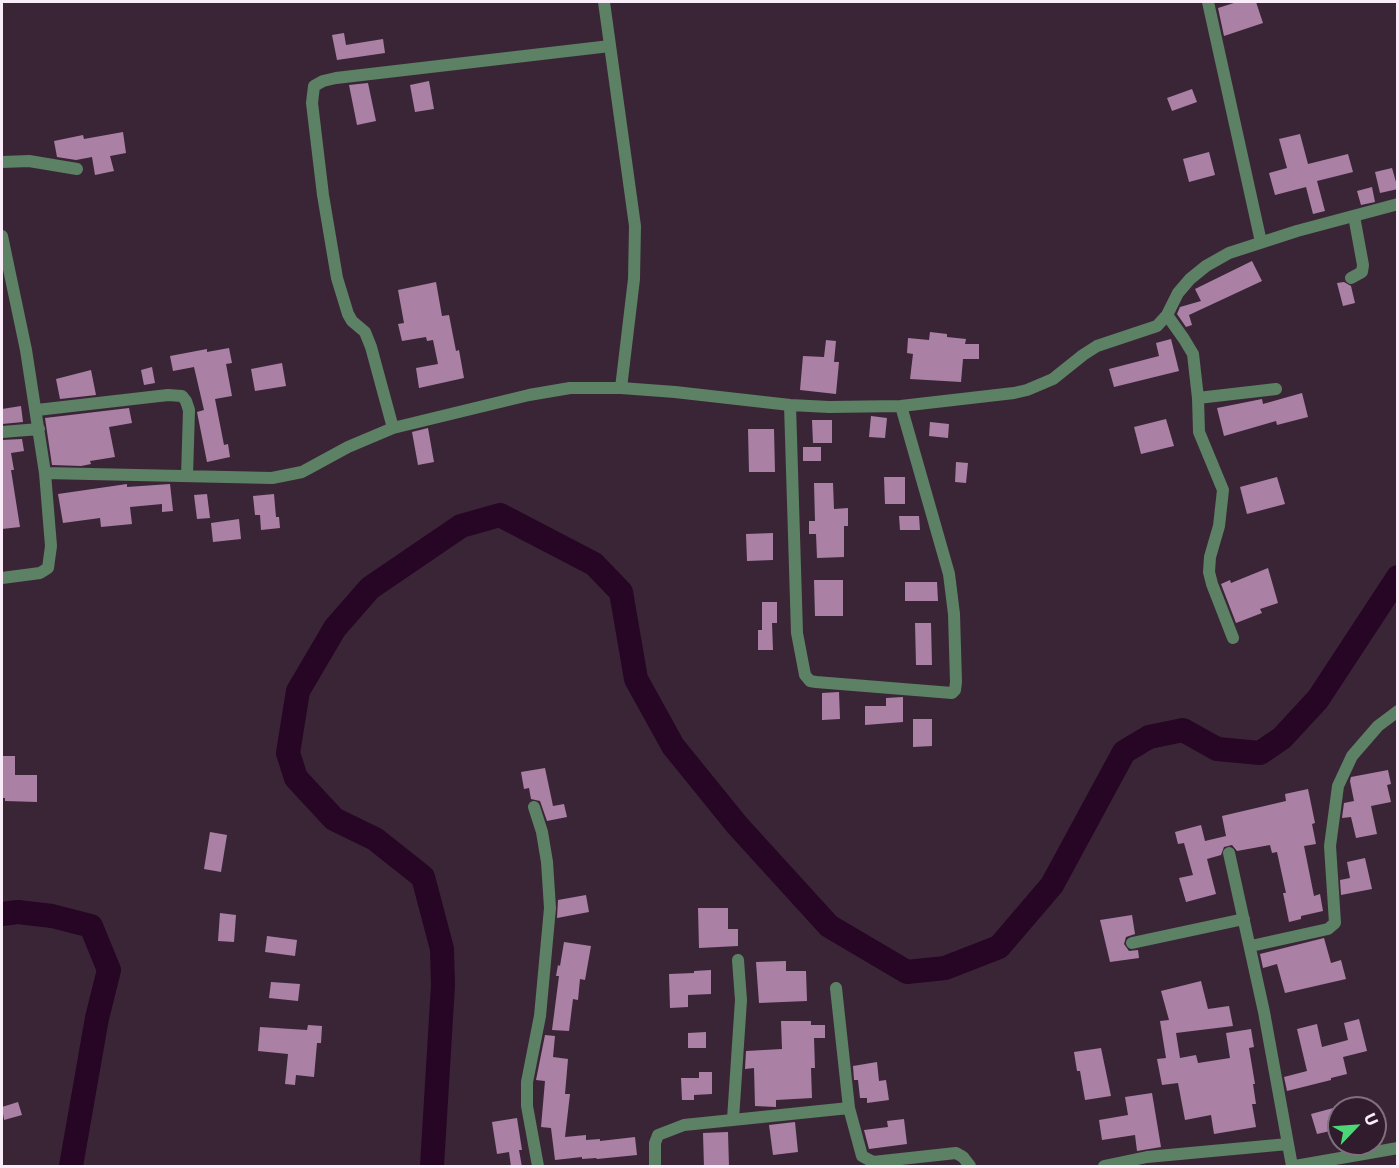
<!DOCTYPE html>
<html>
<head>
<meta charset="utf-8">
<style>
	body { margin:0 }
	#map { position:relative; width:1399px; height:1168px; overflow:hidden; background:#3a2537; font-family:Commissioner,sans-serif }
	canvas { display:block }
	.frame { position:absolute; inset:0; border:3px solid #faecf8; pointer-events:none }
	.north { position:absolute; left:1327px; top:1096px; width:60px; height:60px; box-sizing:border-box; background:#301c2d; border:2px solid #816f7e; border-radius:50%; rotate:65deg; font-size:16px; font-weight:700; line-height:24px; text-align:center; color:#faecf8 }
	.north::after { content:''; display:block; margin:auto; width:21px; height:27px; background:#4cd677; clip-path:polygon(50% 0,100% 100%,50% 72%,0 100%) }
</style>
</head>
<body>
<div id="map">
<canvas width="1399" height="1168"></canvas>
<div class="frame"></div>
<div class="north">U</div>
</div>
<script>
const ctx = document.querySelector('canvas').getContext('2d');
ctx.lineJoin = 'round';
const toPath = rows => new Path2D(rows.map(r => 'M' + r).join(''));
function trace(path, color, width, dash) { ctx.strokeStyle = color; ctx.lineWidth = width; ctx.lineCap = dash ? 'butt' : 'round'; ctx.setLineDash(dash || []); ctx.stroke(path); }
function fill(path, color) { ctx.fillStyle = color; ctx.fill(path, 'evenodd'); }
const river = toPath([
	[2,914,18,912,52,916,91,926,109,970,97,1018,71,1166],
	[432,1166,443,985,442,949,423,877,375,839,334,819,296,778,288,753,298,691,335,628,370,588,461,526,500,515,594,564,621,592,636,679,673,746,737,825,829,926,907,972,945,968,999,947,1052,885,1124,752,1149,737,1183,730,1217,749,1260,753,1282,738,1318,699,1398,577]
]);
const building = toPath([
	[1237,2,1256,2,1263,23,1224,36,1218,8],
	[344,33,346,45,383,39,385,53,337,60,332,35],
	[429,81,434,109,415,112,410,85],
	[368,83,376,121,357,125,349,85],
	[1192,89,1197,102,1172,111,1167,98],
	[123,132,126,153,110,156,114,171,95,175,92,157,76,160,57,157,54,141,83,135,84,139],
	[1300,134,1308,164,1348,154,1353,172,1317,181,1325,211,1313,214,1306,187,1275,195,1269,173,1287,168,1279,139],
	[1209,152,1215,175,1189,182,1183,159],
	[1392,168,1398,189,1380,193,1375,172],
	[1372,187,1375,202,1361,205,1357,191],
	[1252,261,1262,281,1189,315,1192,325,1186,327,1177,314,1180,307,1201,301,1195,289],
	[436,282,442,316,449,315,456,351,459,350,464,378,419,388,416,368,438,364,433,340,427,341,426,337,402,341,398,324,404,323,398,290],
	[1344,282,1351,286,1355,303,1343,306,1337,283],
	[930,332,947,334,947,337,966,339,965,344,979,344,979,359,963,359,961,382,910,379,913,354,907,353,908,338,929,340],
	[1171,339,1179,371,1114,387,1109,369,1159,356,1156,343],
	[826,340,836,341,834,362,839,362,836,394,800,390,803,356,824,357],
	[229,348,232,363,226,364,232,396,215,399,224,445,228,444,230,457,207,462,197,412,204,410,194,367,173,371,170,356,207,349,207,352],
	[282,363,286,386,255,391,251,369],
	[152,367,155,383,144,385,141,370],
	[91,370,96,395,60,399,56,379],
	[1302,393,1308,417,1277,425,1276,421,1224,436,1217,408,1262,399,1263,404],
	[21,406,23,422,2,424,2,409],
	[129,408,132,423,109,427,115,457,90,461,91,464,81,466,52,465,45,418],
	[871,416,887,418,885,438,869,437],
	[1166,419,1174,446,1141,454,1134,427],
	[812,420,832,420,832,443,813,443],
	[930,422,949,424,948,438,929,436],
	[428,428,434,462,418,465,412,432],
	[748,429,774,429,775,472,749,472],
	[22,439,24,451,11,453,14,470,11,470,20,527,2,529,2,440],
	[803,447,821,447,821,461,803,461],
	[956,462,968,463,966,483,955,482],
	[884,477,905,477,905,504,885,504],
	[1277,477,1285,504,1247,514,1240,487],
	[814,483,833,483,834,509,848,508,848,526,844,526,844,557,817,558,816,534,809,534,809,521,815,521],
	[127,484,127,487,170,484,173,511,162,512,162,504,130,507,132,524,101,527,100,518,63,523,58,494],
	[207,494,210,518,197,519,194,495],
	[274,494,276,517,279,517,280,528,261,530,260,515,255,515,253,496],
	[899,516,919,516,920,530,900,530],
	[239,519,241,539,213,542,211,523],
	[773,533,773,560,747,561,746,534],
	[1268,568,1278,603,1260,609,1262,613,1236,623,1221,584,1230,580,1231,583],
	[814,580,843,580,843,616,815,616],
	[905,582,937,582,938,601,905,601],
	[762,602,777,602,777,623,772,623,773,650,758,650,758,630,762,630],
	[915,623,931,623,932,665,916,665],
	[839,692,840,719,822,720,822,693],
	[903,697,903,722,865,725,865,706,886,706,886,698],
	[913,719,932,719,932,746,913,747],
	[2,756,15,756,15,775,37,775,37,802,5,801,5,798,2,798],
	[545,768,553,806,564,804,567,817,547,821,540,801,531,799,529,788,524,789,521,772],
	[1388,770,1391,784,1387,785,1391,802,1371,806,1377,834,1356,838,1351,817,1342,818,1344,803,1354,801,1350,781,1351,777],
	[1308,789,1315,823,1312,824,1316,844,1304,846,1314,896,1320,894,1323,911,1301,916,1301,919,1289,922,1283,893,1286,893,1277,852,1272,853,1270,845,1237,851,1232,845,1224,847,1221,855,1207,859,1216,894,1186,902,1179,878,1193,875,1184,843,1178,844,1175,832,1201,825,1205,841,1226,836,1222,816,1286,801,1285,794],
	[210,832,227,835,221,872,204,869],
	[1365,858,1372,889,1341,895,1340,880,1350,878,1347,862],
	[586,895,589,912,557,918,558,900],
	[698,908,728,908,728,929,738,929,738,946,699,948],
	[220,913,236,915,234,942,218,941],
	[1132,915,1135,934,1126,937,1124,944,1129,951,1138,950,1139,958,1110,962,1100,920],
	[267,936,297,940,295,956,265,952],
	[1324,938,1331,963,1341,960,1346,979,1285,993,1277,964,1263,968,1260,954],
	[564,942,591,946,585,980,580,979,578,1000,573,999,569,1031,552,1030,559,976,556,976,558,965,560,966],
	[786,961,786,971,806,971,807,1001,759,1003,756,962],
	[711,970,711,994,688,995,688,1007,670,1008,669,974,694,973,694,971],
	[1201,981,1208,1009,1229,1006,1233,1026,1176,1033,1180,1058,1196,1055,1198,1063,1230,1058,1226,1033,1251,1029,1254,1047,1249,1048,1255,1084,1253,1084,1256,1104,1252,1104,1256,1127,1214,1134,1211,1115,1185,1120,1178,1083,1162,1085,1157,1059,1166,1058,1160,1021,1169,1020,1161,991],
	[271,982,300,984,298,1001,269,998],
	[1359,1019,1367,1051,1343,1057,1347,1074,1331,1078,1331,1080,1287,1091,1284,1077,1307,1071,1297,1029,1317,1024,1322,1047,1348,1040,1344,1023],
	[781,1021,811,1021,811,1025,825,1025,825,1038,814,1038,815,1068,811,1068,812,1098,776,1100,776,1107,755,1106,754,1068,745,1069,746,1051,782,1049],
	[308,1025,322,1026,321,1043,317,1043,314,1077,296,1075,295,1085,285,1084,288,1054,258,1051,260,1027,307,1030],
	[706,1032,706,1048,688,1048,688,1033],
	[545,1035,555,1036,553,1057,568,1059,565,1094,570,1094,565,1137,586,1135,586,1140,600,1139,600,1141,635,1137,637,1155,597,1159,596,1158,582,1159,582,1157,555,1160,551,1128,541,1127,545,1081,536,1080],
	[1101,1048,1111,1096,1085,1100,1080,1071,1077,1071,1074,1052],
	[877,1062,879,1081,886,1080,889,1100,867,1103,867,1098,860,1098,858,1080,854,1080,853,1066],
	[699,1072,712,1072,712,1094,694,1095,694,1100,682,1100,681,1078,699,1078],
	[1152,1093,1161,1147,1137,1151,1135,1135,1102,1140,1099,1120,1128,1115,1125,1097],
	[18,1102,22,1115,4,1120,2,1107],
	[1337,1107,1339,1129,1317,1134,1311,1114],
	[517,1118,522,1150,519,1150,522,1167,511,1167,509,1152,497,1154,492,1122],
	[904,1119,907,1144,869,1149,864,1130,888,1127,887,1121],
	[795,1122,798,1152,773,1155,769,1125],
	[728,1132,729,1167,704,1167,703,1133]
]);
const minor = toPath([
	[604,2,635,226,634,279,621,388],
	[1208,2,1261,242],
	[2,162,29,161,77,169],
	[2,236,26,350,45,473,272,478,302,472,348,447,393,428,529,395,570,388,621,388,675,392,790,405,829,407,901,406,1014,393,1027,390,1053,379,1083,355,1097,346,1157,326,1167,315,1178,293,1190,279,1206,266,1229,253,1297,231,1398,204],
	[1351,278,1362,272,1363,265,1354,216],
	[1167,315,1184,339,1193,354,1198,398,1199,432,1223,490,1219,526,1210,557,1209,572,1212,584,1233,638],
	[1198,398,1276,389],
	[790,405,797,633,805,675,810,681,816,682,952,693,955,690,956,682,954,614,949,574,901,406],
	[37,410,168,395,182,396,186,401,189,410,187,476],
	[393,428,371,347,365,332,352,321,348,314,337,278,323,195,312,103,314,86,323,81,336,78,610,46],
	[2,432,39,429],
	[2,578,40,573,48,568,51,546,45,473],
	[534,807,542,832,547,862,550,908,540,1016,527,1082,527,1106,538,1166],
	[1229,853,1264,1012,1292,1166],
	[1132,943,1244,919],
	[1251,946,1328,929,1335,923,1330,846,1338,786,1352,756,1378,726,1398,711],
	[836,988,849,1108,862,1156,873,1162,956,1153,963,1157,970,1166],
	[733,1119,741,1000,738,960],
	[655,1166,655,1143,658,1135,684,1125,849,1108],
	[1104,1166,1147,1157,1288,1144],
	[1295,1166,1398,1148]
]);
trace(river, '#270524', 24);
fill(building, '#ab80a5');
trace(minor, '#5d8164', 12);
</script>
</body>
</html>
